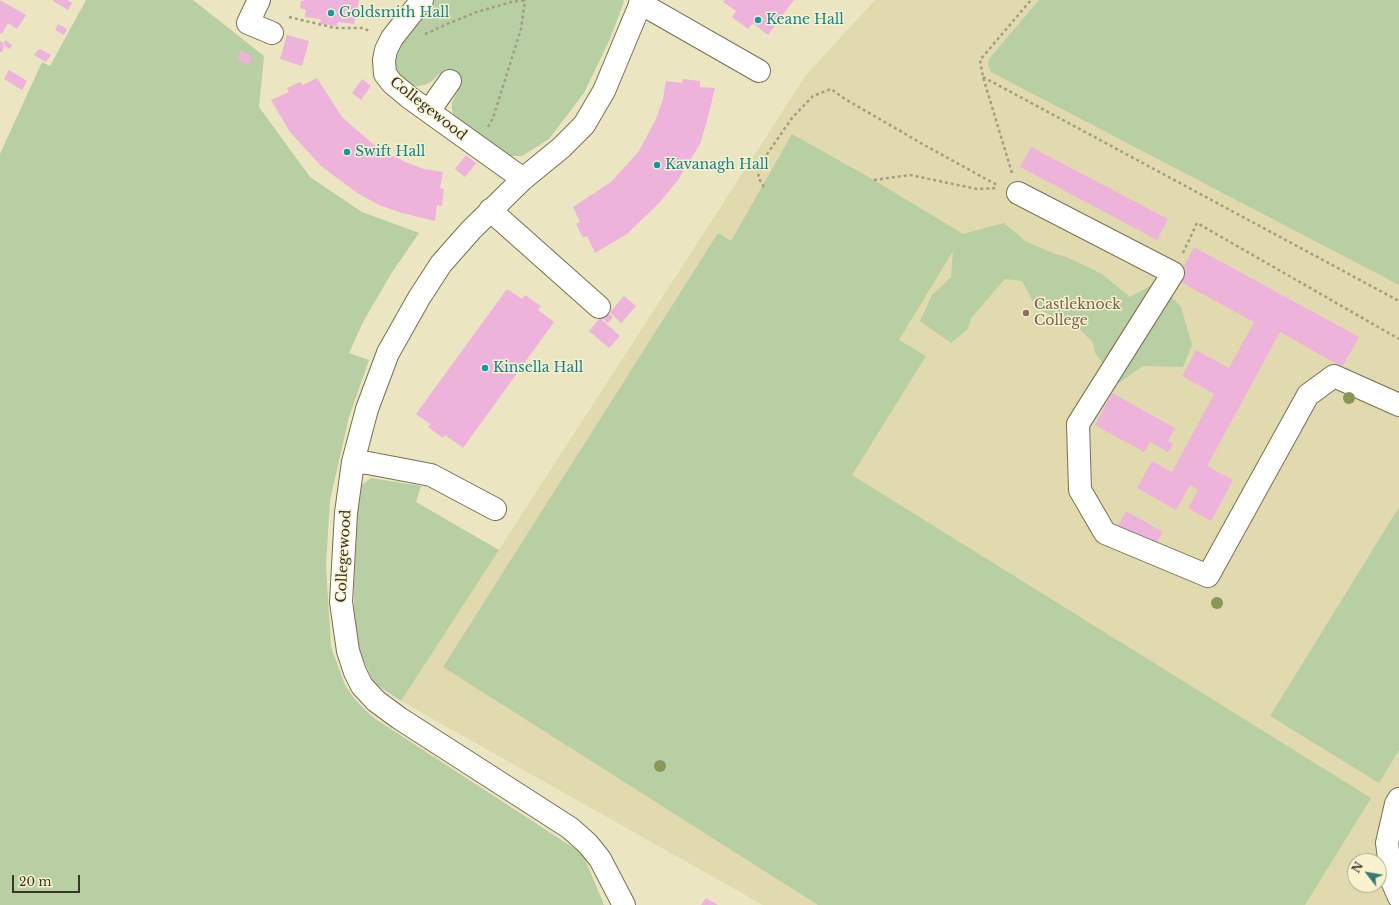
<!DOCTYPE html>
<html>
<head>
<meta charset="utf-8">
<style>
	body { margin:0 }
	#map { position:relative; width:1399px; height:905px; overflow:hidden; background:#ebe5c1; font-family:"Libre Baskerville",serif }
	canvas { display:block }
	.north { position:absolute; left:1347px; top:853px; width:40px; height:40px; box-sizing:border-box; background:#f8f2ce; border:1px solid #aca78c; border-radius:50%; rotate:301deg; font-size:11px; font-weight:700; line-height:16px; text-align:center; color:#393628 }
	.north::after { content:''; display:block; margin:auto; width:14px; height:18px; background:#367b71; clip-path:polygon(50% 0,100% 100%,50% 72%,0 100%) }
	.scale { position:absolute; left:12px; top:875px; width:68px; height:18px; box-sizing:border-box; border:2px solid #393628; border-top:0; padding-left:5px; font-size:12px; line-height:14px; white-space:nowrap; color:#393628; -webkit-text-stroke:3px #f8f2ce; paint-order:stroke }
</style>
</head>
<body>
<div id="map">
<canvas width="1399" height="905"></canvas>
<div class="north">N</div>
<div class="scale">20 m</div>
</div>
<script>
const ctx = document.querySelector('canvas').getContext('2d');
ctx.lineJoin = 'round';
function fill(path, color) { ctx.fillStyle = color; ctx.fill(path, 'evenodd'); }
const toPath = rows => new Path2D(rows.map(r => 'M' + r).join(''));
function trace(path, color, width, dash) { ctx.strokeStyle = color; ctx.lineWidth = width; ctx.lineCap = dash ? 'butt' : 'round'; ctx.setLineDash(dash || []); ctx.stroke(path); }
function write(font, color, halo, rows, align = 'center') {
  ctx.font = font + ' "Libre Baskerville",serif'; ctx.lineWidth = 3; ctx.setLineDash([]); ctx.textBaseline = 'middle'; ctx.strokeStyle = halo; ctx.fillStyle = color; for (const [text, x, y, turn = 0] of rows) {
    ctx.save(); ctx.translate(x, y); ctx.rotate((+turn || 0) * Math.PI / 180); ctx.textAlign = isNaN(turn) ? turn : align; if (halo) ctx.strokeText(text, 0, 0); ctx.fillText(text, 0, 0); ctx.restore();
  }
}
const built = toPath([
	[875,0,1399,0,1399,905,763,905,401,701,806,75],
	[1355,861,1379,861,1379,885,1355,885]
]);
const green = toPath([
	[86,0,193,0,264,56,259,107,310,177,362,212,419,233,391,274,363,322,349,353,369,360,349,417,330,500,326,566,331,647,345,685,355,700,374,718,583,854,604,905,0,905,0,154,42,62,50,66],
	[434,0,623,0,624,2,609,41,584,93,549,139,522,156,506,156,458,121,452,112,452,103,459,88,440,73,432,81,425,85,412,87,400,78,395,70,394,61,395,52],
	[1039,0,1399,0,1399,285,991,72,988,65,989,59],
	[792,134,874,180,963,234,1004,223,1025,241,1055,254,1067,257,1102,274,1130,297,1157,282,1181,307,1192,345,1183,367,1143,366,1119,383,1095,353,1093,343,1077,326,1037,309,1022,281,1005,279,971,318,968,329,951,343,920,321,932,295,951,277,953,251,899,340,926,356,852,475,1371,798,1305,905,818,905,443,667,718,233,731,241],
	[371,478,421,486,416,502,499,550,401,701,374,683,358,648,354,620,354,582,359,487],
	[1399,507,1399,750,1379,783,1270,716]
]);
const building = toPath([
	[0,0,26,15,17,29,8,23,2,34,0,33],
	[54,0,67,0,72,3,68,10,53,1],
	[304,0,359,0,354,24,338,22,337,26,320,24,321,19,305,17,306,10,300,8,301,1,303,1],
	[725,0,794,0,768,35,753,23,748,29,732,17,736,11,723,2],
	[58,24,67,29,64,35,55,30],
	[287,35,309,41,302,66,280,59],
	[5,40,12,45,10,49,5,46,4,42],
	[0,41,3,43,4,47,2,52,0,52],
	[40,49,51,55,46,62,34,55,38,50],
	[241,51,252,56,249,65,237,60],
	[9,70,27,81,22,90,4,79],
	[317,78,342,117,374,145,405,162,424,169,443,172,440,188,444,189,442,206,437,205,435,221,402,213,379,205,357,193,321,166,290,132,271,100,289,92,287,88,300,82,303,85],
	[362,79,371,86,361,100,352,93],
	[683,79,700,81,700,87,715,88,707,121,700,144,678,180,660,202,627,234,595,253,587,236,583,238,576,224,580,222,573,207,611,182,639,151,656,119,663,99,666,81,682,83],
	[1031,147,1168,219,1157,240,1020,167],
	[466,155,476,163,465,177,455,169],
	[1194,247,1359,337,1342,367,1280,332,1207,466,1233,480,1211,521,1188,508,1198,490,1190,485,1176,510,1137,488,1152,461,1172,472,1214,394,1182,376,1196,350,1229,368,1254,322,1177,280],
	[507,289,522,299,525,295,541,306,538,310,554,322,463,448,445,435,443,438,428,427,430,424,416,414],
	[624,296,636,306,621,323,610,312],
	[607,312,613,317,608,323,602,318],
	[600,318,620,336,609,348,589,331],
	[1112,393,1175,428,1168,441,1173,444,1168,452,1150,442,1144,452,1095,425],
	[1126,511,1163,532,1153,549,1117,528],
	[706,898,718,905,701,905]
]);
const path = toPath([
	[289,17,335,28,362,28,370,31],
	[425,34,447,24,477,12,511,2,527,0],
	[983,77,1399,301],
	[488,127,493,118,521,29,525,0],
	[1012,173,983,77,980,60,1031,0],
	[874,180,910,175,977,189,997,188],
	[764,187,758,177,763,160,792,118,813,96,831,89,845,99,926,146,997,185],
	[1183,253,1197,223,1399,339]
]);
const minor = toPath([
	[259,0,248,23,272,33],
	[422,0,392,38,386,50,384,60,385,74,392,83,410,98,523,179],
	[640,3,759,71],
	[429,111,450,81],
	[1018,193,1173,273,1078,424,1080,490,1105,533,1208,576,1308,395,1334,376,1399,405],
	[490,210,599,307],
	[353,462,368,463,431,475,495,509],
	[1399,799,1396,804,1387,843,1392,881,1399,897],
	[624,905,600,859,588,844,570,828,399,718,376,701,362,686,355,672,348,651,341,602,346,513,353,462,367,409,388,353,419,298,441,264,471,230,523,179,561,148,584,125,604,91,642,0]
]);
const trees = [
	[1349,398],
	[1217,603],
	[660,766]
];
const markers = [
	[331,13,4,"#0f9aa8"],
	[758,20,4,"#0f9aa8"],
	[347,152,4,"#0f9aa8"],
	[657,165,4,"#0f9aa8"],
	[1026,313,4,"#8d6e63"],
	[485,368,4,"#0f9aa8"]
];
const cultureNames = [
	["Goldsmith Hall",339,13],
	["Keane Hall",766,20],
	["Swift Hall",355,152],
	["Kavanagh Hall",665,165],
	["Kinsella Hall",493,368]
];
const streetNames = [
	["Collegewood",428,109,38],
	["Collegewood",344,556,-87]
];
const educationNames = [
	["Castleknock",1034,305],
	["College",1034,321]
];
fill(built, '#e2daaf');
fill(green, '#b7cfa3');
fill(building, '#edb3db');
trace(minor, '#777151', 24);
trace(path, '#a39e83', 2.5, [3, 3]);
trace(minor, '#fff', 22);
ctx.fillStyle = '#879857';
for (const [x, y] of trees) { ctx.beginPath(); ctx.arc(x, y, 6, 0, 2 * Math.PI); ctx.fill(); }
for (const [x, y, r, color] of markers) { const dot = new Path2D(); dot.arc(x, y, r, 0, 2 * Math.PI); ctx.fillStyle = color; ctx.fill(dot); trace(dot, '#f8f2ce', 1.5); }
write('14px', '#0d838f', '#f8f2ce', cultureNames, 'left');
write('14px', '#393628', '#f8f2ce', streetNames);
write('14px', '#785e54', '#f8f2ce', educationNames, 'left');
</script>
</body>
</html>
